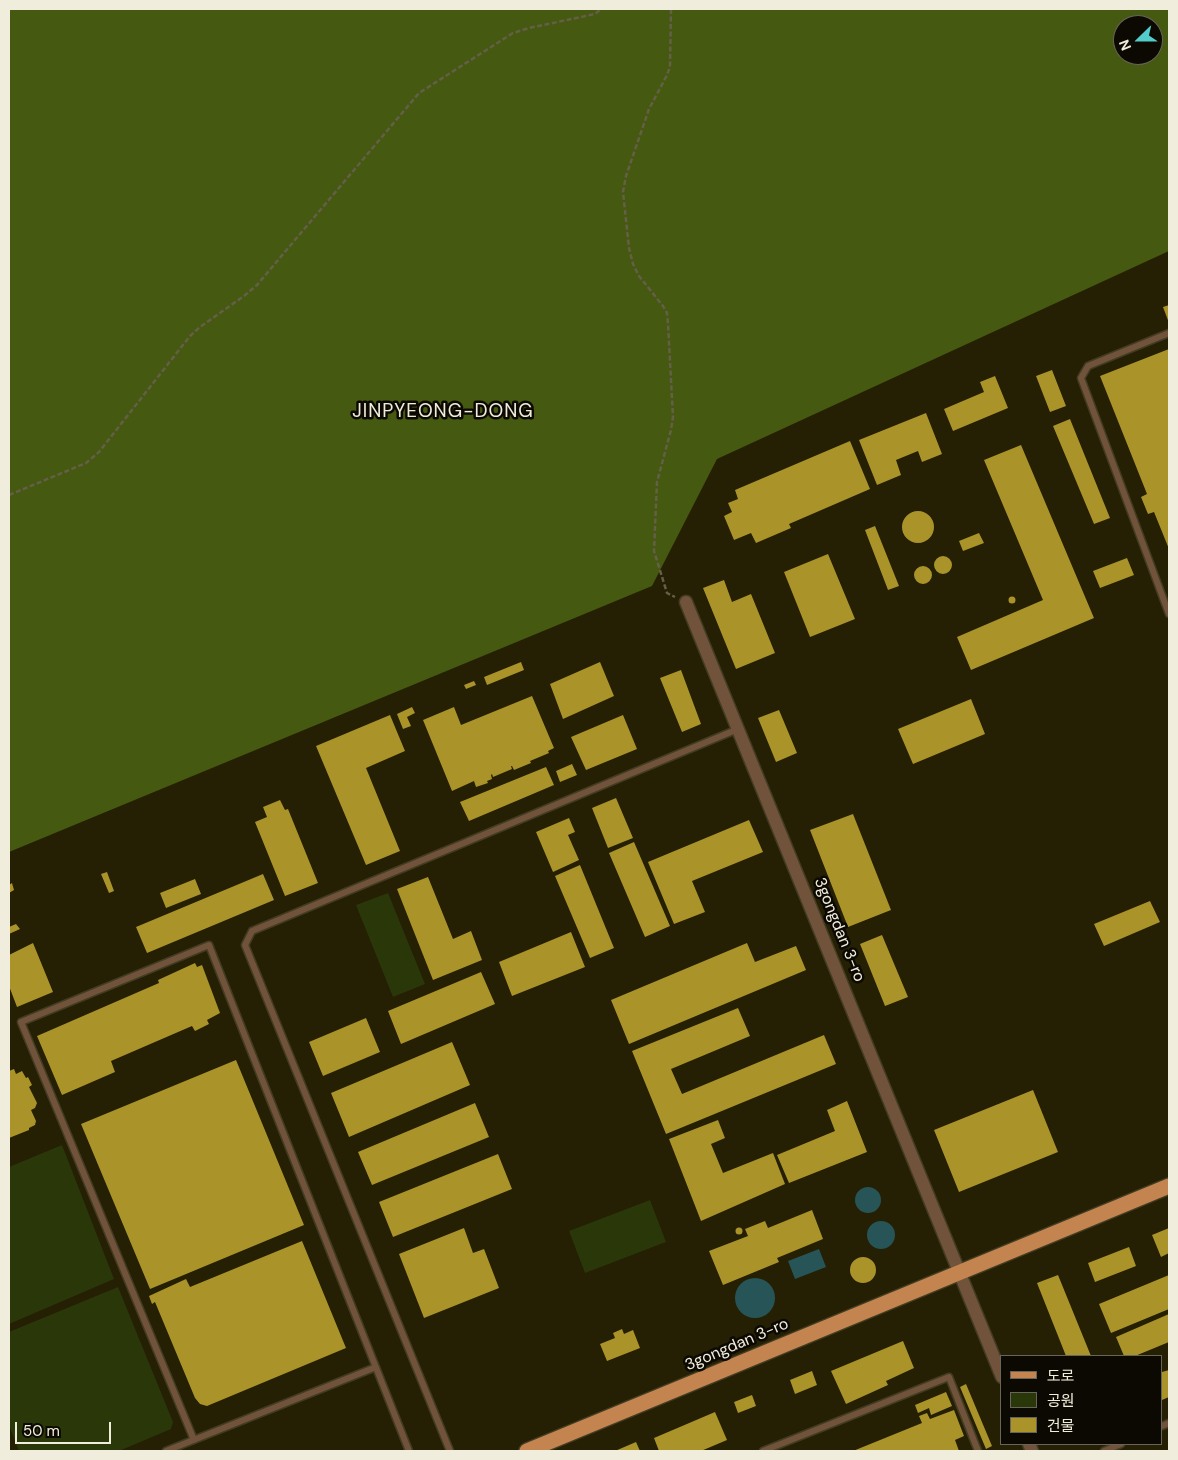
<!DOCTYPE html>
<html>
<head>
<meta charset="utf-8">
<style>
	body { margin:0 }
	#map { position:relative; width:1178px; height:1460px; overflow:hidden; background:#251f04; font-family:"DM Sans","Noto Sans KR",sans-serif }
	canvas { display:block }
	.frame { position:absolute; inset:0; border:10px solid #f1eddd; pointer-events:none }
	.legend { position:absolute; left:1000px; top:1355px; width:162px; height:90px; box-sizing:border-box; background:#0c0902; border:1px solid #68645a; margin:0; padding:6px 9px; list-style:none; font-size:15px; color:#f1eddd }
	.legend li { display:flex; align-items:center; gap:10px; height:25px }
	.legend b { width:25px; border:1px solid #68645a }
	.north { position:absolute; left:1113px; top:15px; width:50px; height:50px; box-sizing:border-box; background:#0c0902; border:1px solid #68645a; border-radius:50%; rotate:248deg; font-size:14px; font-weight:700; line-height:20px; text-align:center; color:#f1eddd }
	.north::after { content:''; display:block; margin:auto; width:18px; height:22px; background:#53cdcb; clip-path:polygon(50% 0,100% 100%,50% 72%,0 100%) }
	.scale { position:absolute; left:15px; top:1422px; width:96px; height:22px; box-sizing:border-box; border:2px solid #f1eddd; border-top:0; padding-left:6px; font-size:15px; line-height:18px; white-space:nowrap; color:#f1eddd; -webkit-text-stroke:4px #0c0902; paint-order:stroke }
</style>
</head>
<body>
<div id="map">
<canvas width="1178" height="1460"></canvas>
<div class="frame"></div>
<ul class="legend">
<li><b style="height:6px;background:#c4844f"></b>도로</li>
<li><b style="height:14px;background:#2a3809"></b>공원</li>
<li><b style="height:14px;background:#aa9429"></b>건물</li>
</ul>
<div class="north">N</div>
<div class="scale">50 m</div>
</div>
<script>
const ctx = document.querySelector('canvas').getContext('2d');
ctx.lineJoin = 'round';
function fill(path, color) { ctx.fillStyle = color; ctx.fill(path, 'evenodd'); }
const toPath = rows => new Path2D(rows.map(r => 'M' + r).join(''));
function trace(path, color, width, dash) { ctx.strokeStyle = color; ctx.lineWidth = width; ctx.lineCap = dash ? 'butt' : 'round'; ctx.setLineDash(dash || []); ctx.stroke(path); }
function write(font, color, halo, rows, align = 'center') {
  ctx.font = font + ' "DM Sans",sans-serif'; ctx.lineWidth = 5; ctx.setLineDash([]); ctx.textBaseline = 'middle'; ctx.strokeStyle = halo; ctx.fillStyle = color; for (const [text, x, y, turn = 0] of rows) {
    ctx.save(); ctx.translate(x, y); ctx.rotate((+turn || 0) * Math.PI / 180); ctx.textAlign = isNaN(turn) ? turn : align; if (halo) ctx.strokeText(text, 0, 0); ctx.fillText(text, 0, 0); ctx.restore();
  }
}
const green = toPath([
	[388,893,425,984,393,997,356,905],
	[62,1145,114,1279,9,1324,9,1167],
	[650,1200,666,1242,585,1273,569,1231],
	[118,1287,173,1422,171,1429,119,1451,19,1451,9,1425,9,1332]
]);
const forest = toPath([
	[9,9,1169,9,1169,251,717,459,652,586,9,852],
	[1123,25,1153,25,1153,55,1123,55]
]);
const water = toPath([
	'855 1200a13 13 0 1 1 26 0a13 13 0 1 1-26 0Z',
	'867 1235a14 14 0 1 1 28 0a14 14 0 1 1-28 0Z',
	[819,1249,826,1267,795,1279,788,1261],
	'735 1298a20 20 0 1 1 40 0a20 20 0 1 1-40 0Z'
]);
const building = toPath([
	[1169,305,1169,323,1163,307],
	[1169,349,1169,549,1154,512,1148,514,1141,497,1147,494,1100,376],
	[1052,370,1066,406,1050,412,1036,376],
	[995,376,1008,408,953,431,944,409,984,392,980,382],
	[926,413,942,454,922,462,918,451,896,460,901,475,877,485,859,440],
	[1070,419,1110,518,1094,524,1053,426],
	[850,441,870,489,789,524,791,528,756,543,751,533,734,540,724,516,732,512,728,503,738,499,735,490],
	[1021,445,1094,618,971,670,957,637,1043,600,984,460],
	'902 527a16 16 0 1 1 32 0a16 16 0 1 1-32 0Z',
	[875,526,899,586,888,590,865,530],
	[979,533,984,543,963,551,959,541],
	[828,554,855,619,810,637,784,572],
	'934 565a9 9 0 1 1 18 0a9 9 0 1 1-18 0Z',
	[1127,558,1134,575,1100,588,1093,571],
	'914 575a9 9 0 1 1 18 0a9 9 0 1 1-18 0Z',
	[724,580,732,602,751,594,775,653,736,669,703,588],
	'1008.5 600a3.5 3.5 0 1 1 7 0a3.5 3.5 0 1 1-7 0Z',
	[521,662,524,670,487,685,484,677],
	[600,662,614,696,563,719,550,684],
	[681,670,701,724,682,732,660,678],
	[474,681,476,685,466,689,464,685],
	[532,696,554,748,548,751,549,753,530,761,531,763,514,770,512,766,511,766,512,769,493,777,492,774,491,775,492,779,487,781,488,783,476,787,474,781,452,791,423,720,454,707,461,725],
	[971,699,985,734,913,764,898,729],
	[412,707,415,713,407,717,411,726,403,729,397,714],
	[779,710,797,753,776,762,758,718],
	[390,715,405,751,366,768,400,851,366,865,316,746],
	[623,715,637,749,586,770,571,737],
	[572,764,577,775,560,782,556,771],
	[546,767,554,785,469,821,460,802],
	[616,798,633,838,608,848,592,808],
	[280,800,285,810,288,809,318,883,285,896,255,822,267,817,263,807],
	[853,814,891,910,848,927,810,830],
	[569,818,575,832,568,835,579,860,553,872,536,832],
	[749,820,763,852,692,881,705,912,674,924,648,862],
	[634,842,670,926,645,937,609,853],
	[580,865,614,948,590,958,555,876],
	[107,872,114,891,109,893,101,874],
	[263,874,274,900,147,953,136,927],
	[428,877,453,939,471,931,482,960,433,980,397,889],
	[195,879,201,894,166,908,160,893],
	[12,883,14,890,9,893,9,885],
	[1150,901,1160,922,1104,946,1094,924],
	[16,924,20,929,9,934,9,927],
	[571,932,585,967,512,996,499,962],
	[882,935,908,997,885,1006,860,944],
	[33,943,53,992,17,1007,9,986,9,955],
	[747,943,755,962,796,946,806,970,629,1044,611,1000],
	[195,963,197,967,202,965,220,1013,207,1020,209,1024,195,1031,192,1026,111,1061,115,1072,62,1095,37,1036,159,983,158,980],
	[481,972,495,1004,401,1044,388,1011],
	[738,1008,750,1036,671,1069,682,1094,824,1035,836,1064,666,1134,632,1051],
	[366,1018,380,1052,323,1076,309,1042],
	[452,1042,470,1085,349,1137,331,1093],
	[236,1060,304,1225,150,1289,81,1124],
	[14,1069,16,1074,22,1071,26,1078,28,1077,32,1085,29,1087,37,1103,35,1108,31,1110,36,1121,35,1125,29,1128,29,1130,9,1138,9,1071],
	[1033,1090,1058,1152,959,1192,934,1130],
	[847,1101,867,1152,789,1183,777,1155,835,1131,827,1110],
	[475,1103,489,1137,372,1185,358,1152],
	[718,1120,725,1138,711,1144,723,1173,773,1153,785,1184,701,1221,669,1139],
	[498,1154,512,1189,393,1237,379,1202],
	[812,1210,823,1239,777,1258,779,1262,723,1285,709,1251,748,1236,745,1229,765,1221,768,1228],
	'735.5 1231a3.5 3.5 0 1 1 7 0a3.5 3.5 0 1 1-7 0Z',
	[464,1228,473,1253,484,1249,499,1288,424,1318,399,1254],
	[1169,1228,1169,1253,1161,1257,1152,1235],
	[302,1241,346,1348,207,1406,200,1404,195,1398,155,1302,152,1304,149,1296,186,1279,190,1287],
	[1129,1247,1136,1266,1095,1282,1088,1263],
	'850 1270a13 13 0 1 1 26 0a13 13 0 1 1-26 0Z',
	[1058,1275,1091,1356,1066,1356,1037,1283],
	[1169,1275,1169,1309,1111,1333,1099,1304],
	[1169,1314,1169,1342,1135,1356,1124,1356,1116,1337],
	[622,1329,624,1334,633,1330,640,1348,607,1361,600,1344,615,1338,613,1333],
	[903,1341,914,1368,886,1381,888,1385,846,1404,831,1371],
	[1169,1370,1169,1397,1162,1400,1162,1372],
	[812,1371,817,1385,795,1394,790,1380],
	[966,1384,992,1446,986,1449,960,1387],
	[946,1392,952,1406,931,1415,929,1408,918,1413,915,1405],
	[752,1395,756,1406,738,1413,734,1402],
	[954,1410,964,1436,955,1440,959,1451,853,1451,922,1423,919,1416,927,1413,930,1419],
	[715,1412,727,1440,701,1451,659,1451,654,1438],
	[636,1442,640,1451,615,1451]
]);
const path = toPath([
	[671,9,670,67,666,77,649,109,626,176,623,192,629,248,633,264,639,276,663,306,667,313,668,324,673,417,671,430,657,482,654,551,667,593,675,597],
	[9,495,86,463,99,452,190,336,200,327,244,296,257,285,419,93,513,33,529,28,595,14,601,9]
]);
const lane = toPath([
	[1169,333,1088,366,1081,378,1169,614],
	[1162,1426,1169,1423],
	[194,1440,21,1022,209,945,409,1451],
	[166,1451,376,1367],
	[450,1451,245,945,252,931,738,729],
	[763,1451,949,1377,978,1451],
	[1104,1451,1121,1444]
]);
const street = toPath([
	[686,602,1002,1377],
	[1029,1444,1032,1451]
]);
const primary = toPath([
	[527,1451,1169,1186]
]);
const streetNames = [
	["3gongdan 3-ro",839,930,68],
	["3gongdan 3-ro",737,1345,-23]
];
const quarterNames = [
	["JINPYEONG-DONG",443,412]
];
fill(green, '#2a3809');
fill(forest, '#455910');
fill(water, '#275456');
fill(building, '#aa9429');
trace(lane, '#423c22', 9);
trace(street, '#423c22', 15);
trace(primary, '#423c22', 18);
trace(path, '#645f48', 2.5, [5, 2.5]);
trace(lane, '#71523a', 6);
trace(street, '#71523a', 12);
trace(primary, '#c4844f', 15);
write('16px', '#f1eddd', '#0c0902', streetNames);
ctx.letterSpacing = '1px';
write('19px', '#f1eddd', '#0c0902', quarterNames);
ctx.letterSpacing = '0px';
</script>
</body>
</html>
